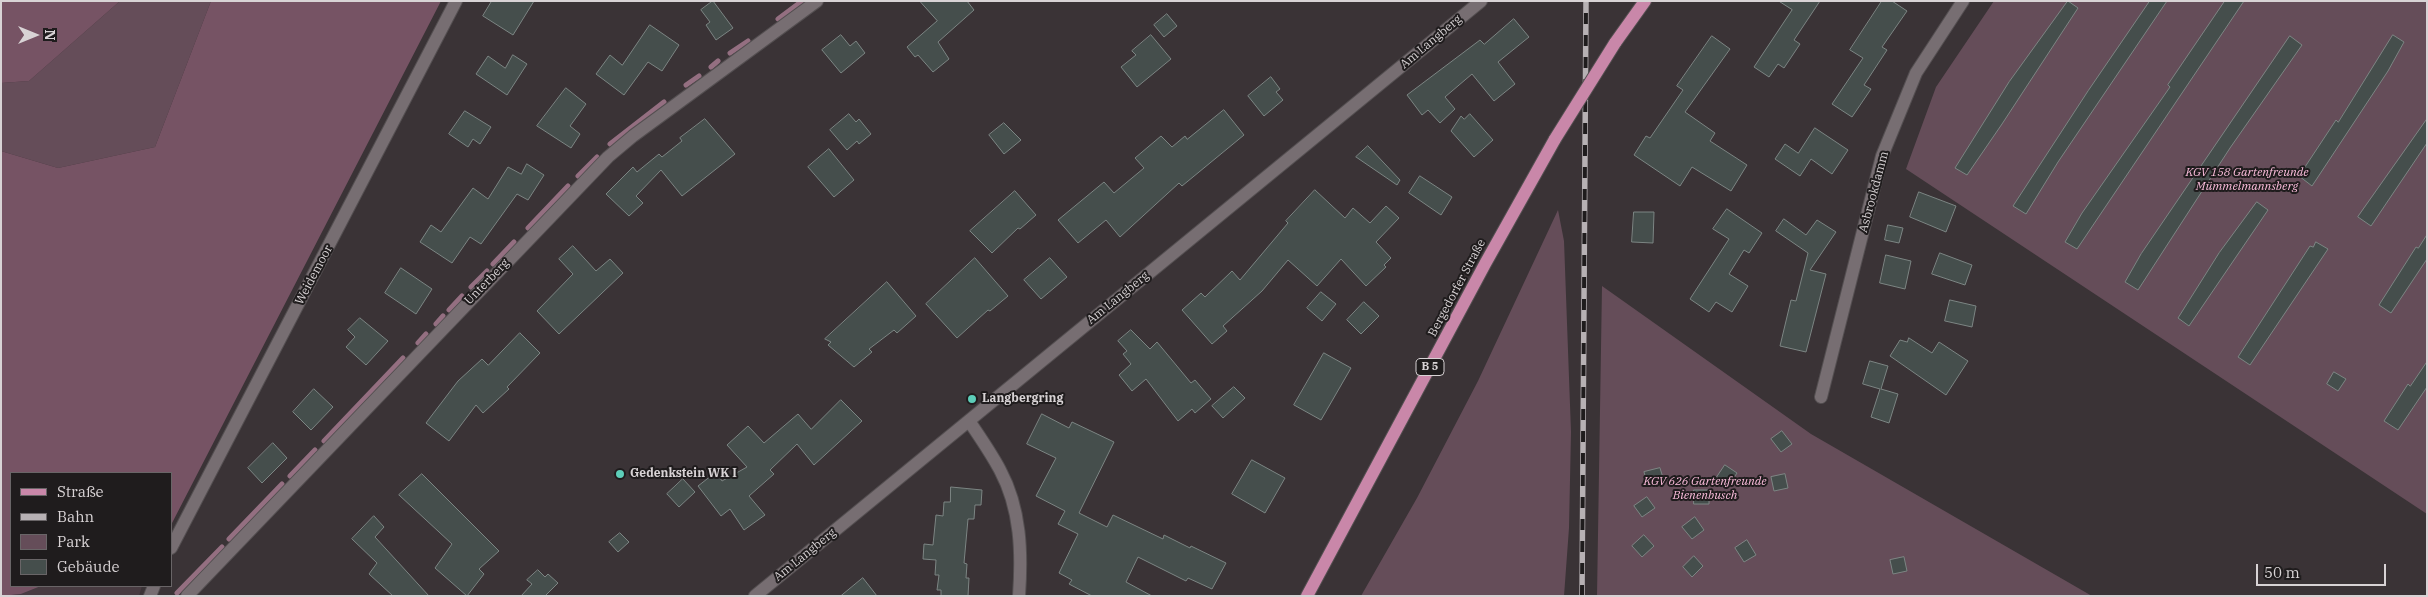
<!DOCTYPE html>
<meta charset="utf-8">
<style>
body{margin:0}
#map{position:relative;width:2428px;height:597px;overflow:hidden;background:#3a3336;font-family:"IBM Plex Serif",serif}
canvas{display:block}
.frame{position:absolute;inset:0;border:2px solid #d8d3d5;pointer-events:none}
.legend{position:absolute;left:10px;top:472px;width:162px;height:115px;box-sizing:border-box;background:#1f1c1d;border:1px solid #696567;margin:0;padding:6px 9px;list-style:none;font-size:15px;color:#d8d3d5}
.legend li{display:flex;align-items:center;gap:10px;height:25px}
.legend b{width:25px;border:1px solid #696567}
.north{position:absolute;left:10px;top:10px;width:50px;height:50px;-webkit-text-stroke:4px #1f1c1d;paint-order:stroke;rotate:90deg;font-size:14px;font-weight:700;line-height:20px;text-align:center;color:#d8d3d5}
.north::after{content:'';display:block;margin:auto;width:18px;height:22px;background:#d8d3d5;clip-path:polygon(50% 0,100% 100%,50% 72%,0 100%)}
.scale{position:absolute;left:2256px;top:564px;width:130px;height:22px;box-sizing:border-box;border:2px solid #d8d3d5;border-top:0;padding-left:6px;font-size:15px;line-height:18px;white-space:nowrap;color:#d8d3d5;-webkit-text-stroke:4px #1f1c1d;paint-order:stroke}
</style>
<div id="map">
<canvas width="2428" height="597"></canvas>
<div class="frame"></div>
<ul class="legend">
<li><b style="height:6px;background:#c987a9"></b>Straße</li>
<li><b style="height:6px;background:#b7b1b4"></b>Bahn</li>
<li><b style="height:14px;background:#654d59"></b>Park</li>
<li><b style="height:14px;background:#454e4c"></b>Gebäude</li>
</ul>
<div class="north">N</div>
<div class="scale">50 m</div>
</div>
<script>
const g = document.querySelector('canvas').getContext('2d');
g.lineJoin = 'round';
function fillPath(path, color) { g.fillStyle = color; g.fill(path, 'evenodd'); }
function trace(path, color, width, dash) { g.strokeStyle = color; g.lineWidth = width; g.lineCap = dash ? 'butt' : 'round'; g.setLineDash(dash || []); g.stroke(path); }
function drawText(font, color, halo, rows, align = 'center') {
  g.font = font + ' "IBM Plex Serif",serif'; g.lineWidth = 4; g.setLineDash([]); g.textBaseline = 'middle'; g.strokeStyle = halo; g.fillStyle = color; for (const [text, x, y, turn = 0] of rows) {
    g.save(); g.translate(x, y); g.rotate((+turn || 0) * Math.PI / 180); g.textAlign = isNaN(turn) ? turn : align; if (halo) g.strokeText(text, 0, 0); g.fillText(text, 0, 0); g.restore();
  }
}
const built = new Path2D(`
 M41 586H142L139 596H1L21 594Z`);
const green = new Path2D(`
 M120 1H211L155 147 58 168 1 151V83L29 81Z
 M1994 1H2427V514L1906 169 1936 87Z
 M1558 210 1564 241 1571 432 1569 528 1564 596H1361L1417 498 1478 381Z
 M1602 286 1811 434 2092 596H1597Z`);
const forest = new Path2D(`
 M1 1H120L29 81 1 83Z
 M211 1H441L171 525V473H11V586H41L21 594 1 596V151L58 168 155 147Z`);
const stream = new Path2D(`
 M778 19 802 1
 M730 53 748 41
 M711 67 718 61
 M686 85 699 76
 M610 144 664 102
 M578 176 597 157
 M528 228 568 186
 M493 264 514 242
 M471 287 487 271
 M449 310 462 296
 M436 324 443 316
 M418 343 426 334
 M324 441 403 358
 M290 476 315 450
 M229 539 282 484
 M177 593 222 547`);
const building = new Path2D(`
 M492 1H534L513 35 483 16Z
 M713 1 733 28 716 40 706 25 710 22 701 10Z
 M920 1H967L974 10 938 42 949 59 933 72 918 55 915 57 907 47 937 21Z
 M1779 1H1820L1794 40 1800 44 1784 68 1778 64 1769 77 1754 67 1792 10Z
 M1882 1H1892L1907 11 1882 47 1887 50 1864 85 1871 89 1852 117 1832 104 1863 58 1850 50Z
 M2068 1 2078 8 2002 124 1967 175 1955 168 2009 82Z
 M2150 1H2167L2058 162 2026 214 2013 206 2088 91Z
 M2225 1H2244L2077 249 2065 242 2082 213 2170 87 2168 85Z
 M1167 14 1177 26 1164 37 1154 25Z
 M1514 19 1529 37 1498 62 1515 84 1494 101 1472 74 1445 97 1455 109 1440 123 1428 110 1422 115 1407 95 1480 40 1484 44Z
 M650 25 679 45 662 71 648 62 624 95 596 74 610 55 622 65Z
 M841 35 850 46 856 41 865 53 841 73 822 50Z
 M1151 35 1171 59 1137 87 1121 67 1136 55 1132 51Z
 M2393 35 2404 42 2388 71 2312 186 2299 176 2336 120 2338 122Z
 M1712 36 1730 49 1685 112 1715 133 1710 141 1747 165 1731 191 1692 167 1680 186 1634 155 1646 136 1650 138 1683 90 1677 86Z
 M2290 36 2302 45 2230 148 2138 290 2125 282 2141 254Z
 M513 55 527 64 507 95 476 74 488 56 505 68Z
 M1271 77 1280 89 1276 92 1283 100 1264 116 1248 96Z
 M566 88 586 104 570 126 580 134 571 148 537 126Z
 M1224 110 1244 135 1182 186 1179 183 1120 237 1106 220 1078 243 1058 220 1104 182 1114 193 1144 168 1135 158 1161 136 1172 147 1185 136 1187 139Z
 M465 111 491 127 480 144 473 139 468 147 449 134Z
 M849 114 856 122 859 119 871 134 859 144 857 141 847 150 830 130Z
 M1470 114 1493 140 1474 157 1451 131 1461 116 1464 119Z
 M705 119 735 154 682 196 661 170 636 196 643 203 629 216 606 194 633 167 637 172 659 154 662 157 682 141 680 138Z
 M2427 119V143L2371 226 2358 217Z
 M1004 123 1021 140 1004 154 989 135Z
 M1815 128 1848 150 1832 174 1811 159 1800 176 1775 159 1785 144 1798 153Z
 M1368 146 1400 180 1397 185 1356 157Z
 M829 149 854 180 834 197 808 167Z
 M527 164 544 175 528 200 517 194 481 244 470 237 452 263 420 242 431 225 441 232 473 188 488 199 508 167 521 174Z
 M1420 176 1452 197 1441 215 1409 193Z
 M1315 190 1345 218 1353 208 1370 223 1386 206 1399 218 1376 242 1391 258 1384 265 1386 267 1366 286 1341 259 1317 286 1288 260 1262 291 1223 326 1227 331 1212 344 1182 310 1201 293 1205 297 1232 271 1240 280 1288 223 1286 221Z
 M1015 191 1036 215 1020 229 1018 228 992 253 970 231Z
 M1919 192 1956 206 1946 232 1910 217Z
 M2257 202 2268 210 2189 326 2178 318 2219 253Z
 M1727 209 1762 233 1749 253 1744 250 1729 274 1748 286 1732 312 1716 302 1709 312 1690 299 1729 239 1713 229Z
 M1634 212H1654L1653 243 1632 242Z
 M1784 219 1806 235 1817 220 1836 232 1810 270 1826 274 1806 352 1780 346 1791 300 1796 301 1808 253 1776 231Z
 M1888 225 1903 228 1899 243 1885 240Z
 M2427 235V259L2391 313 2379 305 2416 247 2418 248Z
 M2316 242 2328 249 2250 365 2238 357 2310 246 2313 247Z
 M573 246 596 271 610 259 623 273 559 334 537 311 573 274 559 259Z
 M1940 253 1972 265 1965 285 1932 274Z
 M1886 255 1911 261 1905 289 1880 283Z
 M975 258 1008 296 990 311 988 310 957 338 926 304Z
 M1050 258 1067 277 1041 299 1024 280Z
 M401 268 432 289 416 314 385 293Z
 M887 282 916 316 897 333 894 330 869 349 872 352 854 367 828 345 831 342 825 339Z
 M1321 292 1336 304 1322 321 1307 308Z
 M1950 300 1976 306 1972 327 1945 321Z
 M1364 302 1379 316 1361 334 1347 320Z
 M360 318 388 341 366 365 346 347 355 337 348 330Z
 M1131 330 1150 349 1157 342 1191 383 1195 380 1211 399 1195 413 1192 409 1178 421 1146 379 1132 391 1119 375 1131 364 1123 354 1127 351 1118 341Z
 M520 333 540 353 507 387 509 389 483 413 476 405 449 441 426 423 458 381 482 359 488 365Z
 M1909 338 1932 353 1939 342 1968 361 1946 395 1890 356 1900 340 1907 342Z
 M1324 353 1351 368 1321 420 1294 405Z
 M1870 361 1888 366 1881 389 1898 394 1889 423 1871 417 1880 389 1863 384Z
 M2427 362V387L2398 430 2384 421 2408 384 2410 386Z
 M2334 372 2346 379 2338 391 2327 384Z
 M1234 387 1245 398 1223 418 1212 406Z
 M314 389 333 407 311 430 293 412Z
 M841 400 862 421 814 465 797 444 770 470 774 474 749 496 765 515 744 530 730 509 721 516 698 486 716 472 722 481 747 467 727 445 748 426 764 443 798 414 811 429Z
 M1042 414 1069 428 1072 422 1114 442 1079 513 1107 527 1113 515 1163 539 1164 535 1190 548 1191 546 1226 563 1212 589 1188 578 1186 581 1138 557 1126 582 1152 596H1092L1069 584 1072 580 1059 573 1078 534 1058 524 1065 511 1036 496 1056 458 1027 444Z
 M1782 431 1792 444 1781 452 1771 439Z
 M273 443 287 458 262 483 248 468Z
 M1252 460 1285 478 1265 513 1232 494Z
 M1725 465 1737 473 1729 485 1717 477Z
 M1660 468 1664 481 1648 486 1644 472Z
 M422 474 499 551 479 569 484 574 467 596 435 568 452 544 399 495Z
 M1785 474 1788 488 1774 491 1771 477Z
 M683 479 695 492 679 507 667 494Z
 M951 487 982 490 981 505H975L974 519H968L964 563 967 564 966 578H969L968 596H941V590H937L939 575H935L936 560 923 559 924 544 933 545 936 515 943 516 944 502H950Z
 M1694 490H1709V504H1694Z
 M1647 497 1655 508 1642 517 1634 506Z
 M374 516 384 527 375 537 429 596H393L369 574 377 563 352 539Z
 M1695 517 1704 530 1692 539 1682 527Z
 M620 533 629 542 618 552 609 542Z
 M1644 535 1654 546 1642 557 1632 546Z
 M1747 540 1756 555 1744 562 1735 548Z
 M1694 556 1703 566 1692 577 1683 567Z
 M1904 557 1907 571 1893 574 1890 560Z
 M538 570 545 577 548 574 558 583 545 596H521L532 584 527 580Z
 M863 578 877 596H841Z`);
const minor = new Path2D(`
 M1821 397 1882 156 1916 73 1963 1
 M969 421C980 437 991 453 1000 470 1021 509 1022 553 1019 596
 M171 548 456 1
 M150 596 154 586
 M187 596 608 157 633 136 817 1
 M755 596 1481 1`);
const major = new Path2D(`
 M1615 43 1645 1
 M1307 596 1485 264 1555 139`);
const rail = new Path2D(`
 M1582 596 1586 1`);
const majorBridge = new Path2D(`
 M1555 139 1615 43`);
const markers = [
 [972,399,5,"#5dceb9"],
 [620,474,5,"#5dceb9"]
];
const shields = [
 [1430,367,28]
];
const shieldNames = [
 ["B 5",1430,367]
];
const streetNames = [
 ["Am Langberg",1431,42,-40],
 ["Asbrookdamm",1874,192,-75],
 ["Weidemoor",314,275,-62],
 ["Unterberg",487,282,-46],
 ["Bergedorfer Straße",1457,288,-62],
 ["Am Langberg",1118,298,-39],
 ["Am Langberg",805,555,-39]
];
const parkNames = [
 ["KGV 158 Gartenfreunde",2247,173],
 ["Mümmelmannsberg",2247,187],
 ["KGV 626 Gartenfreunde",1705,482],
 ["Bienenbusch",1705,496]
];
const poiNames = [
 ["Langbergring",982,399],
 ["Gedenkstein WK I",630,474]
];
fillPath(built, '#483b41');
fillPath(green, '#654d59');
fillPath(forest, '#765364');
trace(stream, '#946f81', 5);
fillPath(building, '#454e4c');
trace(building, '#7c8583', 1);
trace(minor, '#544f51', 14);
trace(major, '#544f51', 14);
trace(minor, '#776e72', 12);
trace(major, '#c987a9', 12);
trace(rail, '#b7b1b4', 5.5);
trace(rail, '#1f1c1d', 4, [11]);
trace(majorBridge, '#544f51', 14, []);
trace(majorBridge, '#c987a9', 12);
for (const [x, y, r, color] of markers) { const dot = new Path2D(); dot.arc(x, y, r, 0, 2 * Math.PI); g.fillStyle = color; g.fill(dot); trace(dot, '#1f1c1d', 2); }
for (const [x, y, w] of shields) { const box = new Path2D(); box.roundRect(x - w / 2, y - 8.5, w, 17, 4); g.fillStyle = '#1f1c1d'; g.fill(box); trace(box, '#d8d3d5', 1); }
drawText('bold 11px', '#d8d3d5', null, shieldNames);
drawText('12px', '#d8d3d5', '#1f1c1d', streetNames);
drawText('italic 12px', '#fcbddc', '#1f1c1d', parkNames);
drawText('bold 12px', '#d8d3d5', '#1f1c1d', poiNames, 'left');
</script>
